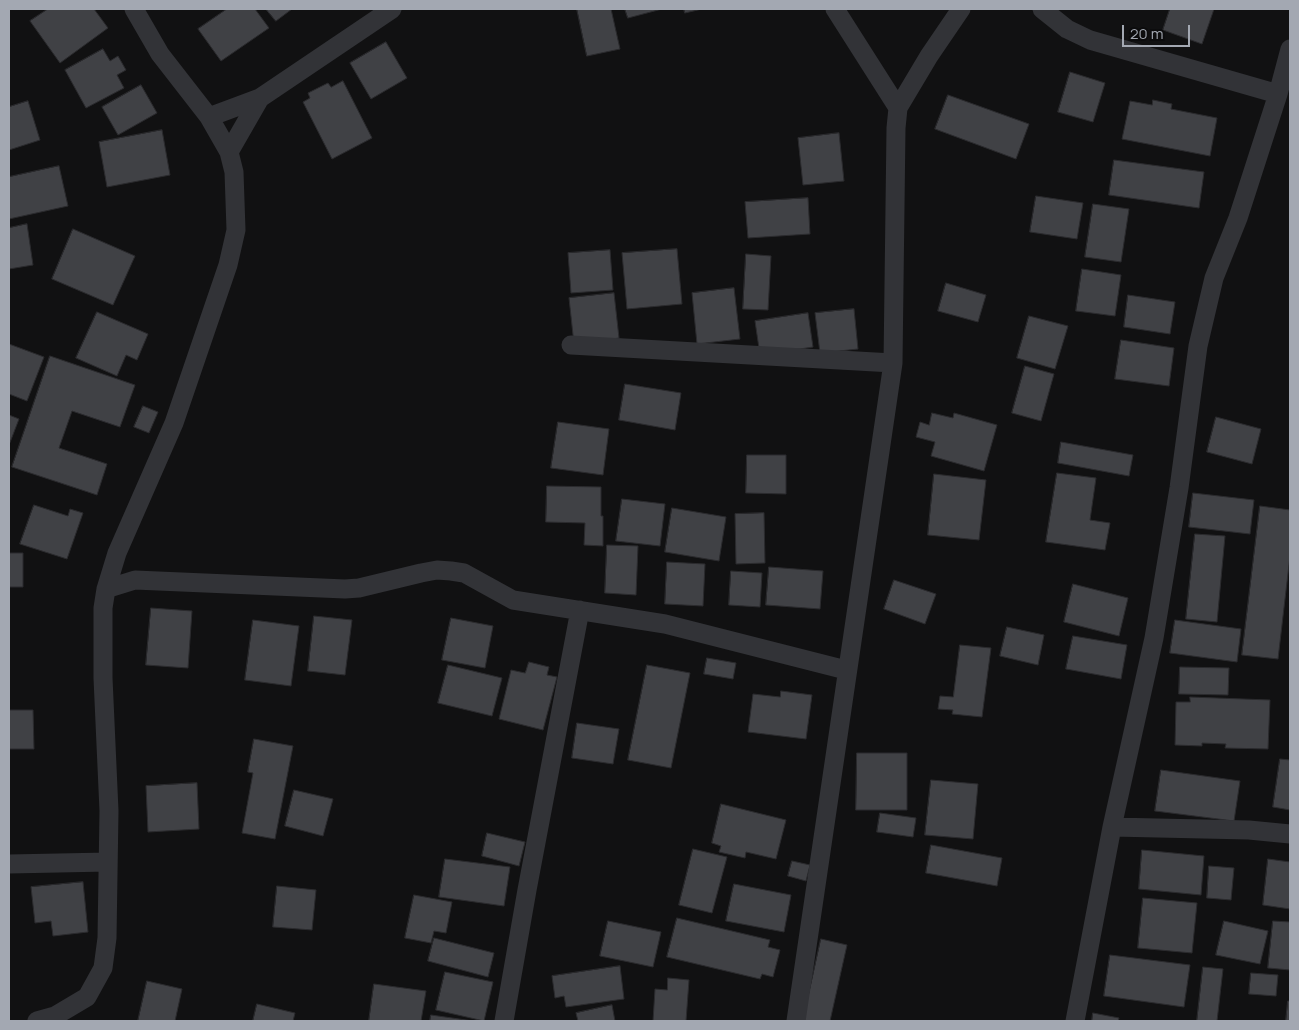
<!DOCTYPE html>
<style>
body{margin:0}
#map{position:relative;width:1299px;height:1030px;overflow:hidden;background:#111112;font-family:Manrope,sans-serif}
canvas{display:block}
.frame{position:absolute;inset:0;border:10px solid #a3a8b2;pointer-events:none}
.scale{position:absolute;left:1122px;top:25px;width:68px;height:22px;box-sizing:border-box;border:2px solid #a3a8b2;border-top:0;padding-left:6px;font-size:15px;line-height:18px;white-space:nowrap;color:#a3a8b2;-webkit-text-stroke:4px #0c0c0d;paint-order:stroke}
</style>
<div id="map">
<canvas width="1299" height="1030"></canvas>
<div class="frame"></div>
<div class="scale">20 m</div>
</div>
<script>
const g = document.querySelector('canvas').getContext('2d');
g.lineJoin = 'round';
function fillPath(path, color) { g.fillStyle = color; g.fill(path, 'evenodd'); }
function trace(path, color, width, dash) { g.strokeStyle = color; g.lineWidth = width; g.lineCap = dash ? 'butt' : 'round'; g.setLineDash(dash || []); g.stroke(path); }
const building = new Path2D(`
 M48 9H94L108 28 60 63 30 21Z
 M227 9H255L269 28 221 61 198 29Z
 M266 9H292L276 21Z
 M577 9H611L620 49 587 56Z
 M625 9H662L628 18Z
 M684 9H702L685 13Z
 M1170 9H1214L1202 44 1163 30Z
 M386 42 407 78 371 99 350 63Z
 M103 49 110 61 118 56 126 70 117 75 124 88 86 108 65 70Z
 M1070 72 1105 83 1093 122 1058 112Z
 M343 81 372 138 332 159 303 102 310 98 308 93 328 83 331 87Z
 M141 85 157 113 118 135 102 107Z
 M948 95 1029 124 1016 159 935 129Z
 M1153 100 1172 104 1171 109 1217 118 1210 156 1122 139 1130 101 1152 105Z
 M28 101 40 140 9 150V107Z
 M162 130 170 175 107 187 99 142Z
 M839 133 844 181 803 185 798 138Z
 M1114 160 1204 172 1199 208 1109 195Z
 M59 166 68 206 9 219V177Z
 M1036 196 1083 203 1077 239 1030 232Z
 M808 198 810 234 748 238 745 202Z
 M1093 204 1129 209 1121 262 1085 257Z
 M27 224 33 265 9 269V228Z
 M73 229 135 256 113 305 52 279Z
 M677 249 682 304 627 309 622 253Z
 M610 250 613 290 571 293 568 253Z
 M746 254 771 256 768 310 743 309Z
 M1082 269 1121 275 1115 316 1076 311Z
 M946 283 986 295 978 322 938 311Z
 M734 288 740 339 697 344 692 293Z
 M614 293 619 338 574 344 569 298Z
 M1128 295 1175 302 1170 334 1124 327Z
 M854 309 858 349 820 353 815 313Z
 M97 312 148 334 137 360 126 355 117 376 76 358Z
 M808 313 813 347 760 355 755 321Z
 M1029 316 1068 326 1055 369 1017 358Z
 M1121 340 1174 348 1169 386 1115 379Z
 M9 344 44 357 27 401 9 394Z
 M50 356 135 385 120 427 72 411 59 448 107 464 97 495 12 467Z
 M1025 366 1054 374 1041 421 1012 413Z
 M625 384 681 393 675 430 619 420Z
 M143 406 158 412 149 433 134 427Z
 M932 413 953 418 954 413 997 425 984 471 931 456 935 442 916 437 920 422 929 425Z
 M9 415 19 419 9 445Z
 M1216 417 1261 429 1252 464 1207 452Z
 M558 422 609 429 603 475 551 468Z
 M1061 442 1133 455 1129 476 1058 463Z
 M747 455H786V494L746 493Z
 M1057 473 1096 478 1090 520 1110 523 1105 550 1046 542Z
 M934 474 986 480 979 540 928 535Z
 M547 486 601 487V516H603V546L584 545 585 523 546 522Z
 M1193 493 1254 500 1250 534 1189 527Z
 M622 499 665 504 660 546 616 541Z
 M34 505 68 516 70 509 83 513 67 559 20 544Z
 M1260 506 1290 510V556L1278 659 1242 655Z
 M672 508 726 517 719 561 665 552Z
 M764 513 765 563 736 564 735 514Z
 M1195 534 1225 536 1217 622 1186 619Z
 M607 545 638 546 636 595 605 593Z
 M9 553H23V587H9Z
 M667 562 705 564 703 606 665 604Z
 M769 567 823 571 820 609 766 605Z
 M731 571 762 573 760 607 729 605Z
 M894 580 936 594 925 624 884 609Z
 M1073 584 1128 598 1119 636 1064 622Z
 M151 608 192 611 188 668 146 665Z
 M314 616 352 620 345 675 308 671Z
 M451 618 493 626 485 668 442 660Z
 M253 620 299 626 291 686 245 680Z
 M1175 620 1241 629 1237 662 1170 653Z
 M1007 627 1044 635 1038 665 1000 656Z
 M1073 636 1127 645 1121 679 1066 669Z
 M960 645 991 648 982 717 952 714 953 710 938 709 940 696 953 697Z
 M707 658 736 663 733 679 704 674Z
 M529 662 549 667 547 675 557 677 543 730 499 719 511 670 525 673Z
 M448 665 502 678 492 716 438 703Z
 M647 665 690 673 671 768 628 760Z
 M1180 667 1229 668 1228 695 1179 694Z
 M781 691 812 695 806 739 748 732 753 694 780 697Z
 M1190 697 1270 700 1268 749 1225 748 1226 744 1202 743V746L1175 745 1176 702H1190Z
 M9 710H33L34 749H9Z
 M577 723 619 729 613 764 572 758Z
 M254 739 293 746 275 839 242 833 253 773 248 772Z
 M857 753H907V810H856Z
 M1280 759 1290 760V810L1273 807Z
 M1161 770 1240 781 1234 821 1155 811Z
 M931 780 978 784 973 839 925 835Z
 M197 783 199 829 148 832 146 786Z
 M294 790 333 799 323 836 285 826Z
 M721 804 786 820 776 859 746 852 745 858 719 852 721 846 712 843Z
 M880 813 916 818 913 837 877 832Z
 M487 833 525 842 519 866 482 856Z
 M931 845 1002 858 997 886 926 873Z
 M693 849 727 857 712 913 679 905Z
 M1142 850 1204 856 1201 895 1139 889Z
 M445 859 510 867 504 906 439 897Z
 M1268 859 1290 862V909L1263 905Z
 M792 861 810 865 806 881 788 876Z
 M1209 866 1234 868 1231 900 1207 898Z
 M83 882 88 932 53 936 51 921 35 923 31 887Z
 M734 884 791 895 784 932 726 921Z
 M277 886 316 890 312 930 273 927Z
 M414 895 452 902 446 933 434 931 431 943 405 938Z
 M1143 898 1197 903 1192 953 1138 948Z
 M677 918 770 940 768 947 780 950 773 977 762 974 760 979 667 957Z
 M608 921 661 932 653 967 600 956Z
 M1224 921 1268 931 1260 964 1216 955Z
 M1273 921 1290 922V970L1268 968Z
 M434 938 494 953 488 977 428 961Z
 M821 939 847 945 830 1021H803Z
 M1110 955 1190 965 1184 1007 1104 996Z
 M620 966 624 999 566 1007 564 996 555 998 552 976Z
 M1203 967 1223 969 1217 1021H1197Z
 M445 972 493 982 484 1021 436 1010Z
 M1251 973 1278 975 1276 996 1249 994Z
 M668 978 689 980 686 1021H653L655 989 667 990Z
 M147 981 182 989 175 1021H138Z
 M374 984 426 991 421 1021H369Z
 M1288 1001H1290V1021H1286Z
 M257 1004 295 1013 293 1021H253Z
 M612 1005 615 1021H578L576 1013Z
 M1093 1013 1119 1018 1118 1021H1092Z
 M431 1015 473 1021H430Z`);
const street = new Path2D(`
 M835 9 898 108
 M1042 9 1067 29 1090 40 1278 94
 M209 117 260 98 392 9
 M229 152 260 98
 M571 345 893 363
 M106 589 135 580 345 589 359 588 421 573 437 570 451 571 464 573 513 600 665 624 846 670
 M1112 827 1249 830 1290 834
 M9 864 108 862
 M37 1021 55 1016 87 997 103 968 107 938 109 811 103 678V608L106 589 117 553 174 423 228 265 236 230 234 172 229 152 209 117 160 54 134 9
 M504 1021 527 890 580 610
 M796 1021 893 363 896 128 898 108 929 56 961 9
 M1075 1021 1112 827 1154 638 1179 488 1198 346 1214 278 1238 218 1278 94 1290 49`);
fillPath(building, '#404145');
trace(building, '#2b2b2e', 1);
trace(street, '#323337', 19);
</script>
